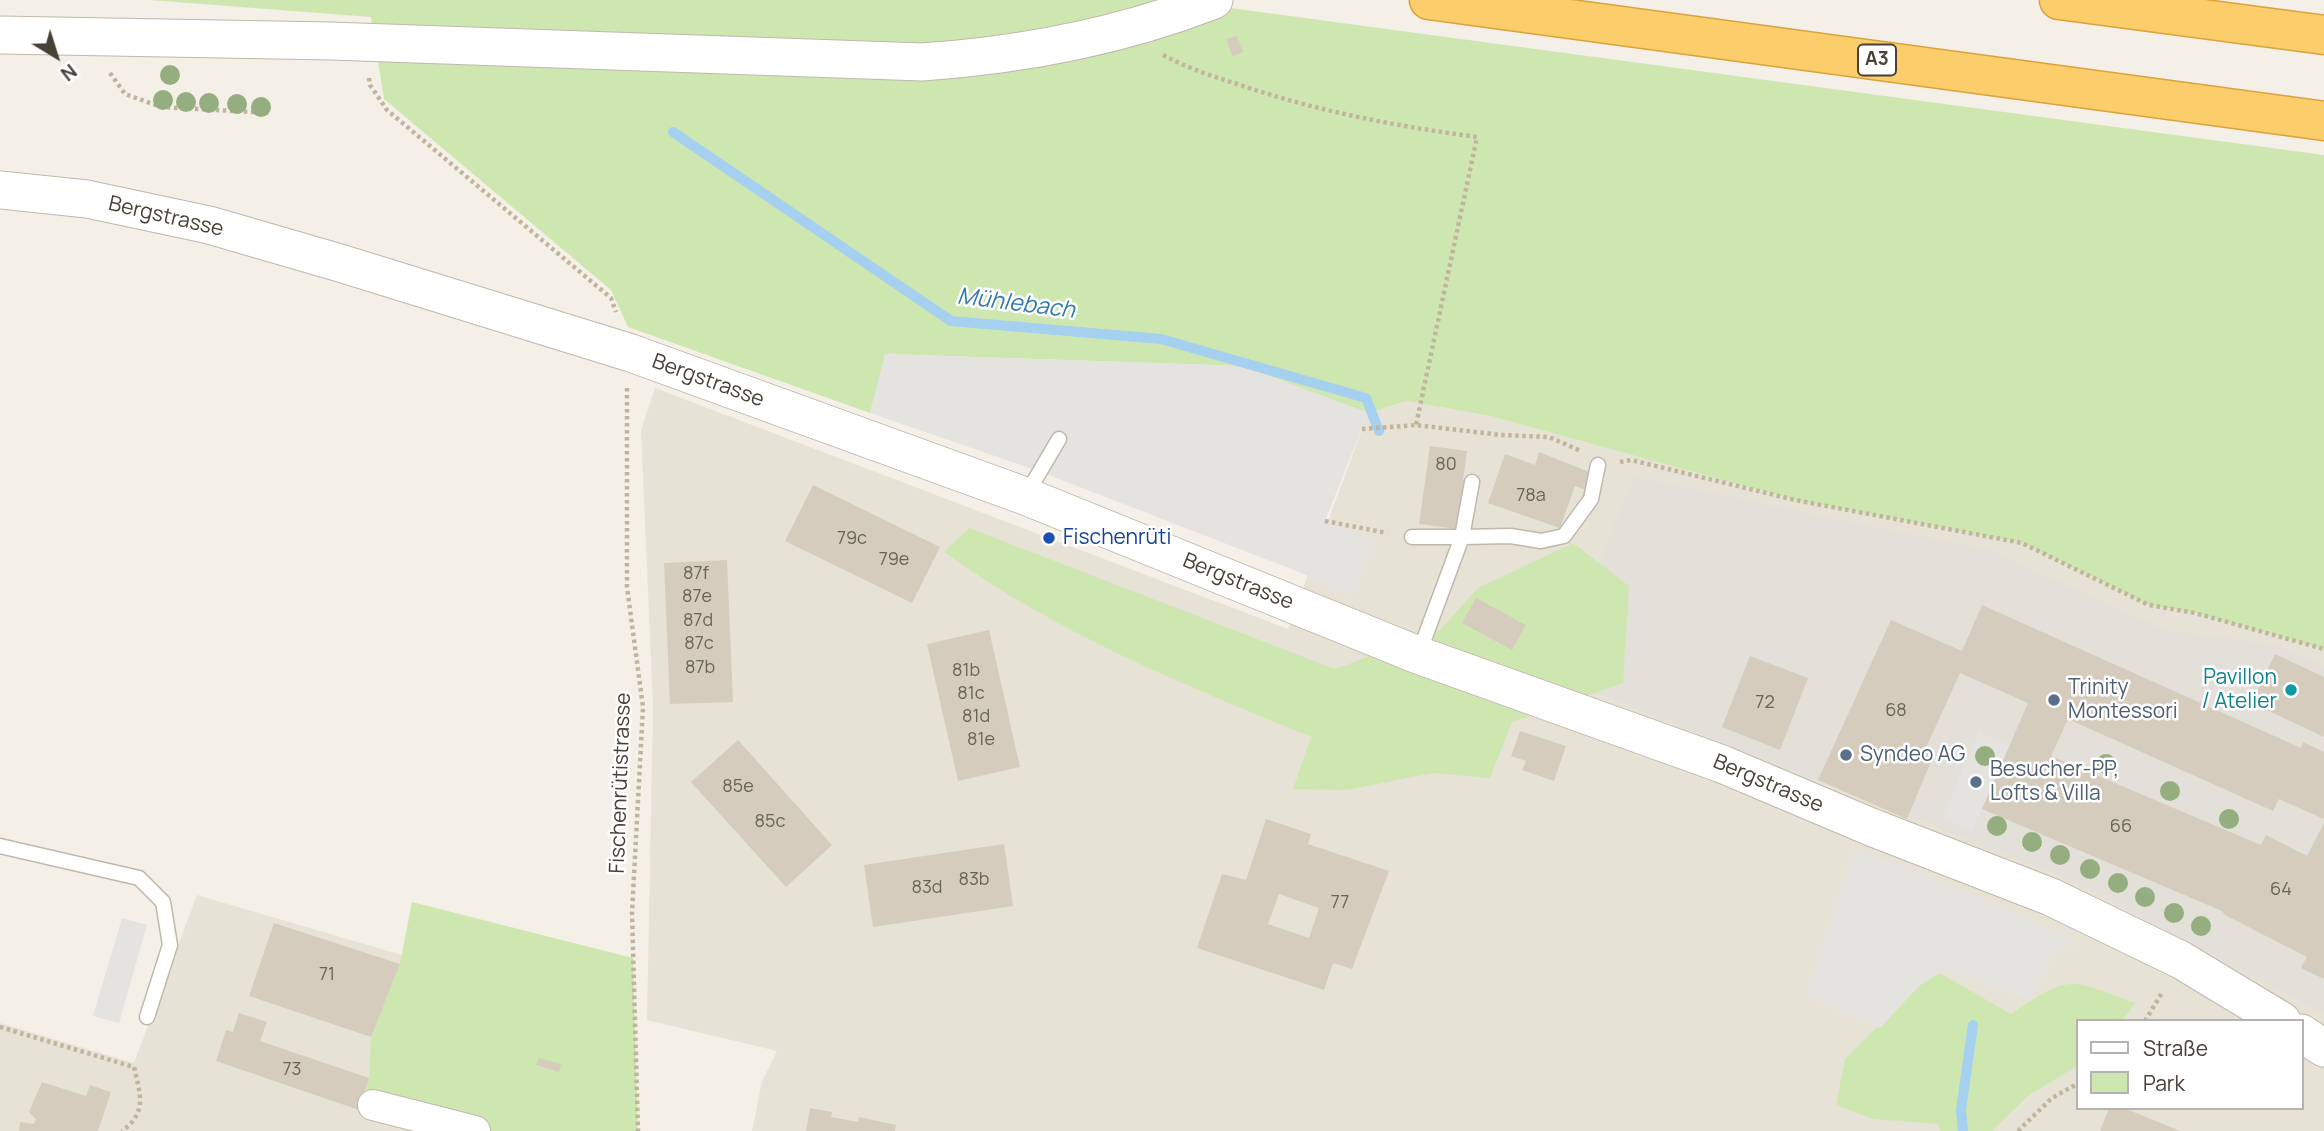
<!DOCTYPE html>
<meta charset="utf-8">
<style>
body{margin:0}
#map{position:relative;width:2324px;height:1131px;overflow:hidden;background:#f4f0e8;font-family:Manrope,sans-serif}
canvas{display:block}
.legend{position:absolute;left:2076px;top:1019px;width:228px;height:91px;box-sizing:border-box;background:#fff;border:2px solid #b5b3af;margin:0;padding:9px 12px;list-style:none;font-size:21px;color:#474137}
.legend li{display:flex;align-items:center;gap:14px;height:35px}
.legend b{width:35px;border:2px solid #b5b3af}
.north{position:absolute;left:21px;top:21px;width:70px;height:70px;-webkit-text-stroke:5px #fff;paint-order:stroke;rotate:142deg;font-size:19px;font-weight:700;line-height:28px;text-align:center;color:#474137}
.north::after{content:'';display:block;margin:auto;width:24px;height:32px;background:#474137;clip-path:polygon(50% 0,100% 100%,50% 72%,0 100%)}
</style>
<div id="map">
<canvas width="2324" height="1131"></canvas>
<ul class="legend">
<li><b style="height:9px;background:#fff"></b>Straße</li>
<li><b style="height:19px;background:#cee7b1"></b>Park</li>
</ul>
<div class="north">N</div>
</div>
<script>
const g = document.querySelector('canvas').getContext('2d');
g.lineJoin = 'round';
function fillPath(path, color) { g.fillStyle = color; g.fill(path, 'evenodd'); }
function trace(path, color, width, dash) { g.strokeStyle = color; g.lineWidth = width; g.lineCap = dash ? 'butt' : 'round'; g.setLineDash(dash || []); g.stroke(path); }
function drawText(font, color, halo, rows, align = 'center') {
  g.font = font + ' Manrope,sans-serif'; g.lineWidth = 5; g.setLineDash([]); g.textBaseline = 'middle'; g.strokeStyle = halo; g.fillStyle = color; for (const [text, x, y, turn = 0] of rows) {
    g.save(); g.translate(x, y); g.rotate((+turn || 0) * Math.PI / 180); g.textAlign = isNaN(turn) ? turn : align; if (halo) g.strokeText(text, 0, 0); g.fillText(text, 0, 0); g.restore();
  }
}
const residential = new Path2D(`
 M655 388 1288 629 1368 413 1407 401 1490 416 1795 500 2022 543 2149 605 2195 613 2318 646 2324 649V1131H752L762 1081 777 1051 647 1020 653 707 641 430ZM2077 1021H2301V1108H2077Z
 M197 895 446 968 522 1131H0V1023L134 1063Z`);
const industrial = new Path2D(`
 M1634 477 1991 551 2164 630 2280 646 2324 666V1014L2071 880 1553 676Z`);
const green = new Path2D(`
 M149 0H1171L2324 155V649L2195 613 2149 605 2022 543 1795 500 1490 416 1407 401 1368 413 1240 366 886 354 870 413 628 327 611 290 384 99 371 17Z
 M969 528 1335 669 1440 630 1478 588 1573 543 1629 586 1623 683 1512 722 1490 778 1432 773 1347 790 1293 789 1311 737C1184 685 1056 633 944 552Z
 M412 902 633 958 638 1131H475L362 1102 369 1078 371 1037 400 964Z
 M1938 972 2011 1014C2071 973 2069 979 2135 1003L2122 1021H2077V1066L2028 1096 1992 1131H1940L1938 1124 1873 1119 1836 1105 1845 1059 1919 986Z`);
const parking = new Path2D(`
 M885 354 1244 366 1368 413 1325 521 1374 542 1351 596 1304 574 1041 472 870 413Z
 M1979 732 2010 745 1972 831 1942 818Z
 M1854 851 1894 863 2007 910 2079 944 2062 946 2051 957 2031 1000 1946 969 1919 986 1880 1028 1807 994Z
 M122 918 147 925 119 1023 93 1016Z`);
const stream = new Path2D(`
 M673 132 951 321 1161 339 1366 398 1379 431
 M1963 1131 1961 1110 1973 1025`);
const building = new Path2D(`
 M1237 36 1243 52 1232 56 1226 39Z
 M1430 446 1467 451 1463 480 1470 481 1467 508H1460L1457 529 1419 524Z
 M1539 452 1592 473 1586 490 1575 486 1560 528 1488 503 1505 454 1535 465Z
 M813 485 940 547 912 603 785 541Z
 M727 560 733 702 670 704 664 563Z
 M1476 598 1526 625 1512 650 1462 623Z
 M1982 605 2301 748 2303 742 2324 752V819L2279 799 2273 811 2068 719 2051 756 2261 845 2266 835 2307 856 2324 823V979L2301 968 2307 957 2225 915 2222 911 1982 809 2028 703 1960 673 1925 750 1934 754 1907 819 1818 780 1891 620 1962 651Z
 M989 630 1020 767 958 781 927 644Z
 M2275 654 2324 677V737L2252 703Z
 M1750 656 1808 678 1780 750 1722 727Z
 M1520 731 1566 746 1554 781 1522 770 1526 761 1511 756Z
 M738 740 832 845 786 887 691 782Z
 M1266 819 1311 834 1308 844 1389 871 1352 969 1333 963 1324 990 1197 948 1222 874 1246 880ZM1279 894 1319 908 1309 938 1268 924Z
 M1004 844 1013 906 873 927 864 865Z
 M274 923 400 964 371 1037 249 996Z
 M239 1013 267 1022 260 1041 369 1078 359 1110 216 1061 226 1030 233 1032Z
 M539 1058 561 1064 559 1072 536 1065Z
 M42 1082 86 1096 90 1085 111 1092 98 1131H19L20 1122 34 1124 36 1119 29 1112Z
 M810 1108 832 1112 831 1117 858 1122 859 1117 896 1125 895 1131H806Z
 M2109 1108H2124L2180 1131H2100Z`);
const path = new Path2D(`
 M1163 55C1187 68 1212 76 1237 84 1316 111 1395 126 1477 137L1416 425
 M110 73 125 94 161 107 271 113
 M369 78 370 85 387 110 611 298 616 312
 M627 388V587L643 707 632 913 638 1131
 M1362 429 1416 425 1501 435 1549 437 1581 451
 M1620 462 1631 460 1795 500 2022 543 2149 605 2195 613 2324 649
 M1325 521 1387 533
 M2145 1021 2163 991
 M0 1027 134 1067C140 1094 148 1112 122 1131
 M2018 1131 2052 1098 2077 1084`);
const service = new Path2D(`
 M1026 495 1059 439
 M1412 537H1462L1472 482
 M1419 653 1462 537 1511 536 1541 541 1564 536 1591 499 1598 465
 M0 846 139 878 163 902 170 945 147 1017`);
const minor = new Path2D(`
 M373 1105 475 1131`);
const tertiary = new Path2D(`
 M0 35 331 41 922 62C1024 55 1119 37 1214 0
 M0 190 87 199 209 225 340 263 631 353 1025 496 1418 655 1722 764 1871 827 2051 897 2181 960 2282 1021
 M2301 1033 2324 1048`);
const motorway = new Path2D(`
 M1429 0 2324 121
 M2059 0 2324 35`);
const trees = [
 [170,75],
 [163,100],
 [186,102],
 [209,103],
 [237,104],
 [261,107],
 [1985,756],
 [2106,764],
 [2170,791],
 [2229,819],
 [1997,826],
 [2032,842],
 [2060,855],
 [2090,869],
 [2118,883],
 [2145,897],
 [2174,913],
 [2201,926]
];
const markers = [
 [1049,538,7,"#1a4fb4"],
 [2291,690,7,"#0f9aa8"],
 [2054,700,7,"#5c6f8a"],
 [1846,755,7,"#5c6f8a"],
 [1976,782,7,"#5c6f8a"]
];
const numberNames = [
 ["80",1446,465],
 ["78a",1531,496],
 ["79c",852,539],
 ["79e",894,560],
 ["87f",696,574],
 ["87e",697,597],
 ["87d",698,621],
 ["87c",699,644],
 ["87b",700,668],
 ["81b",966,671],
 ["81c",971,694],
 ["72",1765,703],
 ["68",1896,711],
 ["81d",976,717],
 ["81e",981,740],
 ["85e",738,787],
 ["85c",770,822],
 ["66",2121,827],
 ["83b",974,880],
 ["83d",927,888],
 ["64",2281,890],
 ["77",1340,903],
 ["71",327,975],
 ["73",292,1070]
];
const shields = [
 [1877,60,38]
];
const shieldNames = [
 ["A3",1877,60]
];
const streetNames = [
 ["Bergstrasse",166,217,13],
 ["Bergstrasse",708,381,20],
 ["Bergstrasse",1238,582,22],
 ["Fischenrütistrasse",621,783,-88],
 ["Bergstrasse",1768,784,23]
];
const transitNames = [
 ["Fischenrüti",1063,538]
];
const cultureNames = [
 ["Pavillon",2277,678],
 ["/ Atelier",2277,702]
];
const serviceNames = [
 ["Trinity",2068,688],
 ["Montessori",2068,712],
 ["Syndeo AG",1860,755],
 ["Besucher-PP,",1990,770],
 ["Lofts & Villa",1990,794]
];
const waterNames = [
 ["Mühlebach",1016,304,7]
];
fillPath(residential, '#e7e2d6');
fillPath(industrial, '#e3dfd9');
fillPath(green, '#cee7b1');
fillPath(parking, '#e5e3e0');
trace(stream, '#a5d0ef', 10);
fillPath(building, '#d5ccbd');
trace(service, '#bfb8ab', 17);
trace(minor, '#bfb8ab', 32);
trace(tertiary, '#bfb8ab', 39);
trace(motorway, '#dba23b', 41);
trace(path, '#c1b49c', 4.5, [3.5, 3.5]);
trace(service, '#fff', 14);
trace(minor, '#fff', 30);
trace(tertiary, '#fff', 37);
trace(motorway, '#fbcd6b', 38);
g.fillStyle = '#95ae80';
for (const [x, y] of trees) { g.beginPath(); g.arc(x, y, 10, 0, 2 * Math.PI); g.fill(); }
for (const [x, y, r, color] of markers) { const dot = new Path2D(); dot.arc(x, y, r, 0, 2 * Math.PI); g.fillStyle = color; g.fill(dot); trace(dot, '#fff', 2.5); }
drawText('18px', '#6a6458', null, numberNames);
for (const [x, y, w] of shields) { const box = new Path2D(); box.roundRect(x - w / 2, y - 15.5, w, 31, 5); g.fillStyle = '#fff'; g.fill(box); trace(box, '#474137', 2); }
drawText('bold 19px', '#474137', null, shieldNames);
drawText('21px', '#474137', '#fff', streetNames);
drawText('21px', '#164399', '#fff', transitNames, 'left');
drawText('21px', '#0d838f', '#fff', cultureNames, 'right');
drawText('21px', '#4e5e75', '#fff', serviceNames, 'left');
drawText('italic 23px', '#3179b1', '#fff', waterNames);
</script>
